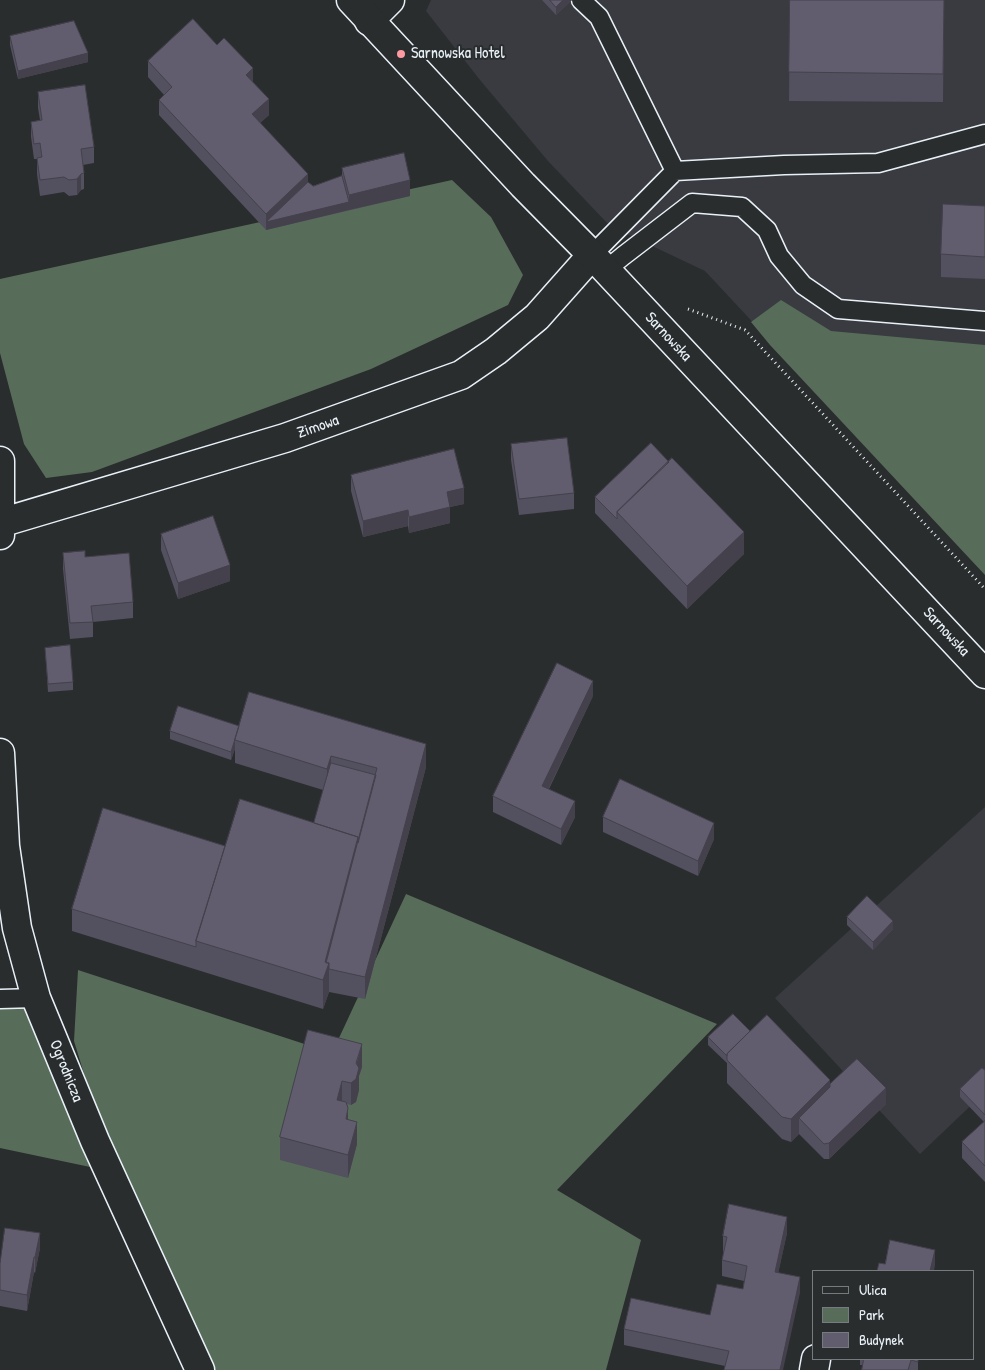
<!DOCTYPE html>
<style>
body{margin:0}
#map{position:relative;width:985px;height:1370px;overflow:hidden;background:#2a2d2e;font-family:"Patrick Hand",sans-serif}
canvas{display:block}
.legend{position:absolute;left:812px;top:1270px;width:162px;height:90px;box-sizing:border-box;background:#2a2d2e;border:1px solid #767b7f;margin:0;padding:6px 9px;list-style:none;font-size:15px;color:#e8f1f8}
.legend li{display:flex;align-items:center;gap:10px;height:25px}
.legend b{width:25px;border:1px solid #767b7f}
</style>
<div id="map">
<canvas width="985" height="1370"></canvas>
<ul class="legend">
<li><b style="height:6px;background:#2a2d2e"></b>Ulica</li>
<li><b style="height:14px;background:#576d5a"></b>Park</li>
<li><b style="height:14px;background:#615d6e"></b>Budynek</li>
</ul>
</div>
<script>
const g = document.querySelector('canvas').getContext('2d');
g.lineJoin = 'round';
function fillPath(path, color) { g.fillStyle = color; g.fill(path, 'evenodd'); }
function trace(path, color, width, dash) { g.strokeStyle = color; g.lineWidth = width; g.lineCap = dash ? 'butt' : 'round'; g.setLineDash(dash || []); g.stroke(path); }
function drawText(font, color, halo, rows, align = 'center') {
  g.font = font + ' "Patrick Hand",sans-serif'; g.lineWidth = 4; g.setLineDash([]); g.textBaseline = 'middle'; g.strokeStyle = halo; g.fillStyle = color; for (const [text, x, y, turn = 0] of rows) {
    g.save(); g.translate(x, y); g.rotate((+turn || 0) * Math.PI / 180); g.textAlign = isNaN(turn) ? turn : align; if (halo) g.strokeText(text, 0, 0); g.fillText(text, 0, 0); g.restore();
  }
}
const built = new Path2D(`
 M431 0H985V571L705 271 610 226 548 161 480 80 426 11Z
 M985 807V1092L920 1154 775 998Z`);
const green = new Path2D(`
 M452 180 491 217 523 275 508 305 371 369 92 472 46 478 24 444 0 353V279Z
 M781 300 831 331 985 345V575L770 345 751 322Z
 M406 894 717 1024 557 1190 641 1240 606 1370H209L107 1149 74 1041 78 970 332 1053Z
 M36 998 109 1171 0 1148V999Z`);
const path = new Path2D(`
 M688 309 745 330 985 589`);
const service = new Path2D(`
 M581 0 599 17 675 171
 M592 255 675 171 784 165 878 163 985 134
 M606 270 623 256 692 203 742 207 767 230 779 256 803 285 838 309 985 321
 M0 999 36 998`);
const minor = new Path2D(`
 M369 21 390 0
 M0 461V535
 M0 523 285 438 461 375 496 351 537 317 592 255
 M0 753 5 846 17 928 36 998 95 1141 200 1370
 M814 1370 816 1359`);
const tertiary = new Path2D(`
 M351 0 523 185 592 255 985 674`);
const wall = new Path2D(`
 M542 0H572L556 15Z
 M790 0H944L943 102 789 101Z
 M10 36 88 62 18 79 10 45Z
 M148 61 253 83 269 115 260 123 308 182 313 186 342 176V168L410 196 266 230 159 115V100L164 95 148 77Z
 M38 92 94 147V163L83 165 84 173V189L81 190 77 195 69 196 64 192 40 196 37 174V159H34L31 137V122L40 120 38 108Z
 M985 206V279L941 277V254Z
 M511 444 574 493V509L519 515 511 460Z
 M669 462 744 554 687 609 595 513V497Z
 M351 475 464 504 450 507V523L409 533 408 526 363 537 351 491Z
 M161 534 230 581 178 599 161 550Z
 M63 553 85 557 133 602V618L93 622V637L70 639 63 569Z
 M45 648 73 682V690L48 692Z
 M593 696 549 789 575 817 561 845 493 812V796Z
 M239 726 426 767 365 999 329 992 323 1009 72 931V909L225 846 314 823 323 790 235 763V749L231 760 170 739V731Z
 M603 817 714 839 698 876 603 832Z
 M847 917 893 929 873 950 847 925Z
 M308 1030 362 1067 359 1076V1090L356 1102 351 1105 347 1104 348 1120 357 1144 348 1178 280 1160V1137Z
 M750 1031 830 1084 886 1104 829 1159H824L799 1134 791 1142 782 1139 727 1083V1063L708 1045V1037Z
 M985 1070V1182L962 1158V1142L984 1122 960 1097V1089Z
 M787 1233 778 1273 800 1293 725 1366 624 1345V1329L710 1315 743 1289 744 1281 722 1276V1260L724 1252H723V1236Z
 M40 1248 35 1273 34 1272 27 1311 0 1306V1264Z
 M860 1359H918V1370H862L863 1365H860Z`);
const shadedWall = new Path2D(`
 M563 0H572L556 15V7Z
 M88 53V62L18 79V71Z
 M253 68V84L246 75Z
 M269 99V115L252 130V114Z
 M81 174V190L77 195V179Z
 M308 174V190L349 202V210L266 230V214Z
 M410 180V196L349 210V195Z
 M464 488V504L450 507V523L409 533V517L447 492Z
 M408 510V526L363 537V521Z
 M744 532V554L687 609V586Z
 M230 565V581L178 599V583Z
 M593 681V696L542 802V786Z
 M235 740V749L231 760V752Z
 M426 744V767L365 999V977Z
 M331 756V779L327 791V769Z
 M575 801V817L561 845V829Z
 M714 823V839L698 876V861Z
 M358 837V849L329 969V992L323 1009V980L325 962Z
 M893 921V929L873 950V942Z
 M362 1044V1067L359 1076V1090L356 1102 351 1105V1083Z
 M830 1080V1103L799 1118V1134L791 1142V1119Z
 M342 1081V1103L337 1100Z
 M886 1088V1104L829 1159V1143Z
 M348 1108V1131L346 1119Z
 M357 1122V1144L348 1178V1155Z
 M787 1217V1233L775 1288V1272Z
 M40 1233V1248L35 1273V1257Z
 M935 1250V1265L934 1271H930Z
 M34 1257V1272L27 1311V1295Z
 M800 1277V1293L783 1370H780Z`);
const building = new Path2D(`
 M550 0H563L556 7Z
 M790 0H944L943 74 789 72Z
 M193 19 217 45 224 38 253 68 246 75 269 99 252 114 308 174 266 214 159 100 172 87 148 61Z
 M74 21 88 53 18 71 10 36Z
 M85 85 94 147 81 149 84 173 81 174 77 179 69 180 64 177 40 180 37 158 42 157 40 143 34 144 31 122 42 120 38 92Z
 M404 153 410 180 349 195 342 168Z
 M342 176 349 202 266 222 308 182 313 186Z
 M943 204 985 206V257L941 254Z
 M567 438 574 493 519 499 511 444Z
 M651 443 669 462 617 512V519L595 497Z
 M454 449 464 488 447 492 450 507 409 517 408 510 363 521 351 475Z
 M672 458 744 532 687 586 617 512Z
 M213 516 230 565 178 583 161 534Z
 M85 551V557L129 553 133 602 91 606 93 622 70 623 63 553Z
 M70 645 73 682 48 684 45 648Z
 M557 663 593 681 542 786 575 801 561 829 493 796Z
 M249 692 426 744 365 977 329 969V963H326L377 768 331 756 327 769 235 740Z
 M178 706 239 726 231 752 170 731Z
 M331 763 376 775 358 843V837L314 823Z
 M620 779 714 823 698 861 603 817Z
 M240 799 358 837 325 962 329 963 323 980 196 941Z
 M103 808 225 846 196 941V947L72 909Z
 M867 896 893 921 873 942 847 917Z
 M733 1014 750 1031 727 1054V1056L708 1037Z
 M767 1015 830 1080 791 1119 782 1117 727 1060V1054Z
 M308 1030 362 1044 356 1063 359 1068 356 1079 351 1083 342 1081 337 1100 346 1102 348 1108 346 1119 357 1122 348 1155 280 1137Z
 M857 1059 886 1088 829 1143 824 1144 799 1118 830 1087V1084Z
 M982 1068 985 1070V1115L960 1089Z
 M985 1121V1166L962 1142Z
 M729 1204 787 1217 775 1272 800 1277 780 1370H724L729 1351 624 1329 631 1298 710 1315 717 1284 743 1289 747 1266 722 1260 727 1237 723 1236Z
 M5 1228 40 1233 35 1257H34L27 1295 0 1290V1264Z
 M890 1240 935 1250 930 1271H877L879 1263 885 1264Z
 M864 1359H918V1362L911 1360 908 1370H862Z`);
const markers = [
 [401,54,5,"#ff9aa2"]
];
const poiNames = [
 ["Sarnowska Hotel",411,54]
];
const streetNames = [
 ["Sarnowska",668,337,47],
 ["Zimowa",318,427,-19],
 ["Sarnowska",946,632,47],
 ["Ogrodnicza",66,1071,68]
];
fillPath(built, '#3a3b41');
fillPath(green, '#576d5a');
trace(service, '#e8f1f8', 21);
trace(minor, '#e8f1f8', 31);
trace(tertiary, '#e8f1f8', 31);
trace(path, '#e8f1f8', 3, [1, 4]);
trace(service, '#2a2d2e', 18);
trace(minor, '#2a2d2e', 28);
trace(tertiary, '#2a2d2e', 28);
fillPath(wall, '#53505f');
fillPath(shadedWall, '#44414d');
fillPath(building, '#615d6e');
trace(building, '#44414d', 1);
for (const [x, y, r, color] of markers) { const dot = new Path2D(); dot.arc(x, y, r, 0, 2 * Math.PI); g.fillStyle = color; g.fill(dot); trace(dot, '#2a2d2e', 2); }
drawText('16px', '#e8f1f8', '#2a2d2e', poiNames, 'left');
drawText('16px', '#e8f1f8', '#2a2d2e', streetNames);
</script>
